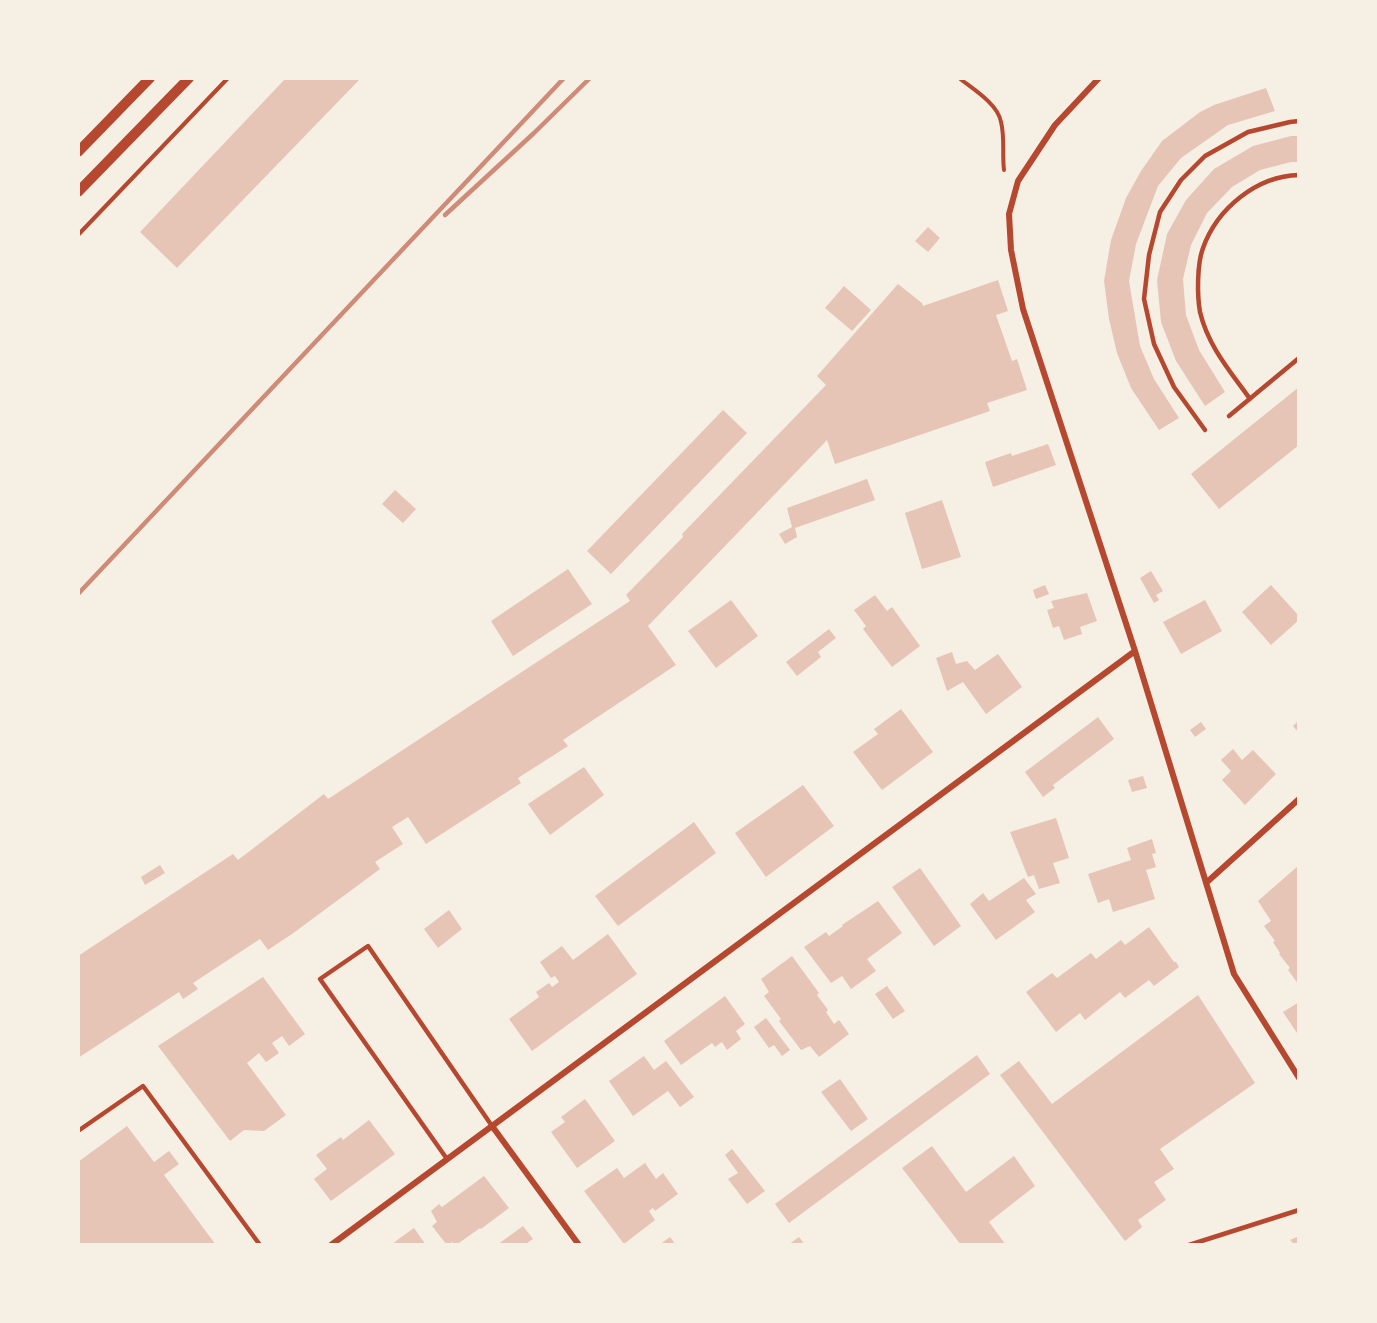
<!DOCTYPE html>
<style>
body{margin:0}
#map{position:relative;width:1377px;height:1323px;overflow:hidden;background:#f6efe4;font-family:Figtree,sans-serif}
canvas{display:block}
.frame{position:absolute;inset:0;border:80px solid #f6efe4;pointer-events:none}
</style>
<div id="map">
<canvas width="1377" height="1323"></canvas>
<div class="frame"></div>
</div>
<script>
const g = document.querySelector('canvas').getContext('2d');
g.lineJoin = 'round';
function fillPath(path, color) { g.fillStyle = color; g.fill(path, 'evenodd'); }
function trace(path, color, width, dash) { g.strokeStyle = color; g.lineWidth = width; g.lineCap = dash ? 'butt' : 'round'; g.setLineDash(dash || []); g.stroke(path); }
const building = new Path2D(`
 M286 78H361L177 268 140 232Z
 M1266 88 1275 111 1228 125 1181 158 1158 186 1136 244 1129 281 1140 346 1154 379 1179 418 1159 430 1131 388 1117 353 1109 319 1104 281 1111 240 1126 198 1141 171 1162 141 1200 112 1214 105Z
 M1291 136H1299V162H1291L1260 170 1232 187 1207 213 1191 245 1183 279 1186 315 1199 350 1225 392 1205 406 1176 361 1161 322 1157 280 1167 234 1186 200 1214 169 1253 146Z
 M928 227 940 238 928 252 915 241Z
 M998 280 1008 311 996 315 1012 361 1017 359 1027 390 987 403 990 411 835 464 827 440 648 626 676 665 563 740 568 746 518 778 521 783 426 844 408 817 392 827 403 844 375 862 380 869 292 934 268 950 260 939 193 983 198 989 183 999 179 992 78 1058V956L233 854 238 860 324 794 328 799 630 601 626 595 683 537 682 534 826 385 817 376 898 284 922 303 923 306Z
 M844 286 871 310 852 331 825 308Z
 M1299 387V445L1219 509 1191 474Z
 M723 410 747 433 611 574 587 551Z
 M1048 444 1056 465 993 487 985 462 1011 453 1012 456Z
 M867 479 875 500 795 528 797 537 785 544 779 534 792 527 787 508Z
 M395 490 416 509 403 523 382 504Z
 M942 500 961 557 922 569 905 513Z
 M568 569 592 604 513 656 491 621Z
 M1151 571 1163 591 1156 595 1159 600 1154 603 1140 578Z
 M1045 585 1049 594 1036 599 1033 590Z
 M1271 585 1299 616V620L1271 645 1242 612Z
 M1087 593 1097 621 1080 627 1082 634 1064 640 1059 626 1053 628 1047 610 1054 608 1051 601Z
 M875 595 887 611 892 607 920 646 892 667 863 629 866 626 854 610Z
 M731 600 758 636 716 668 688 631Z
 M1205 600 1222 631 1181 654 1163 622Z
 M829 629 836 638 818 652 821 657 797 676 786 662Z
 M952 652 956 664 967 661 975 670 998 654 1022 687 986 714 963 682 947 691 936 658Z
 M901 709 933 752 882 790 853 752 878 734 874 729Z
 M1098 717 1114 739 1053 785 1055 788 1043 797 1025 772Z
 M1299 720V733L1293 726Z
 M1201 722 1206 729 1195 737 1190 730Z
 M1233 749 1242 760 1253 750 1276 774 1245 805 1222 780 1231 771 1221 760Z
 M584 767 604 795 550 835 528 804Z
 M1143 776 1147 788 1132 792 1128 780Z
 M803 785 834 826 766 877 735 833Z
 M1056 818 1069 858 1053 863 1060 883 1039 889 1034 875 1028 877 1010 832Z
 M694 822 716 853 618 926 595 896Z
 M1152 839 1156 853 1152 854 1156 867 1146 870 1155 899 1113 912 1109 899 1098 903 1088 874 1131 860 1127 848Z
 M160 865 165 873 145 885 141 877Z
 M1299 865V985L1288 970 1290 968 1279 954 1280 953 1273 942 1275 941 1264 926 1271 921 1258 901Z
 M920 868 961 926 934 946 892 887Z
 M1024 878 1036 894 1026 900 1035 912 996 940 970 904 983 893 989 901Z
 M878 901 902 933 867 959 876 971 851 989 842 976 831 983 804 947 826 932 829 936 843 926 842 925Z
 M449 910 462 929 438 948 424 929Z
 M1149 927 1174 962H1176L1179 967 1154 986 1149 980 1125 998 1120 992 1085 1020 1080 1013 1056 1032 1026 992 1052 973 1057 978 1091 953 1096 959 1121 940 1125 945Z
 M608 934 637 974 532 1051 509 1019 539 997 536 992 549 983 552 987 559 982 555 976 551 978 540 962 562 946 573 960Z
 M792 956 819 993 817 995 828 1010 826 1012 834 1024 839 1020 849 1034 819 1057 810 1046 801 1050 779 1021 781 1019 764 996 769 992 761 979Z
 M263 977 305 1034 289 1046 282 1036 272 1043 279 1053 266 1062 259 1053 247 1063 286 1115 264 1131 244 1130 230 1141 158 1046Z
 M887 986 905 1011 893 1019 875 994Z
 M1198 995 1255 1083 1160 1149 1174 1169 1154 1182 1166 1200 1138 1220 1142 1227 1125 1241 1000 1075 1019 1061 1052 1104Z
 M725 996 745 1024 736 1031 741 1039 727 1050 722 1042 715 1047 712 1043 681 1065 664 1041Z
 M1299 1002V1036L1283 1012Z
 M766 1018 790 1050 782 1056 774 1045 769 1048 754 1027Z
 M977 1055 990 1074 789 1223 775 1204Z
 M644 1056 654 1070 666 1061 694 1097 680 1107 668 1091 633 1116 609 1081Z
 M840 1079 868 1119 851 1131 821 1092Z
 M585 1099 615 1141 577 1168 551 1132 565 1122 561 1117Z
 M369 1120 395 1154 331 1201 314 1179 327 1169 316 1155 341 1137 343 1140Z
 M127 1126 154 1162 169 1151 179 1164 164 1175 216 1245H78V1162Z
 M932 1146 966 1192 1014 1156 1035 1186 989 1222 1006 1245H961L902 1168Z
 M732 1149 765 1191 747 1204 728 1179 738 1173 725 1155Z
 M645 1163 656 1179 663 1173 678 1194 655 1211 653 1208 649 1211 655 1220 624 1244 584 1191 617 1168 624 1178Z
 M484 1176 509 1208 481 1229 480 1228 456 1245 452 1242 447 1245 432 1226 437 1222 431 1211 439 1204 442 1207Z
 M523 1226 533 1239 524 1245H497Z
 M414 1228 426 1245H391L400 1238Z
 M1299 1236V1245H1295L1290 1240Z
 M670 1237 676 1245H659Z
 M799 1237 805 1245H788Z`);
const path = new Path2D(`
 M959 78C973 89 998 104 1001 122 1005 137 1002 154 1004 170
 M78 235 228 78`);
const service = new Path2D(`
 M1250 399C1230 371 1208 346 1200 312 1197 295 1197 264 1203 248 1217 209 1256 176 1299 175
 M1229 416 1299 358
 M1205 430 1174 387 1154 344 1144 299 1149 255 1160 212 1181 180 1205 156 1248 132 1290 122 1299 121
 M78 1131 143 1086 260 1245
 M447 1159 320 979 368 946 492 1126
 M1189 1245 1299 1210`);
const minor = new Path2D(`
 M1099 78 1055 125 1018 181 1009 214 1011 250 1023 309 1135 651 1234 974 1299 1078
 M1206 883 1299 799
 M492 1126 579 1245
 M331 1245 1135 651`);
const tertiary = new Path2D(`
 M78 152 150 78
 M78 192 189 78`);
const rail = new Path2D(`
 M445 215 534 133 590 78
 M78 594 564 78`);
fillPath(building, '#e6c5b7');
trace(path, '#b5482f', 4);
trace(service, '#b5482f', 4.5);
trace(minor, '#b5482f', 6);
trace(tertiary, '#b5482f', 10);
trace(rail, '#cf8b77', 4.5);
</script>
